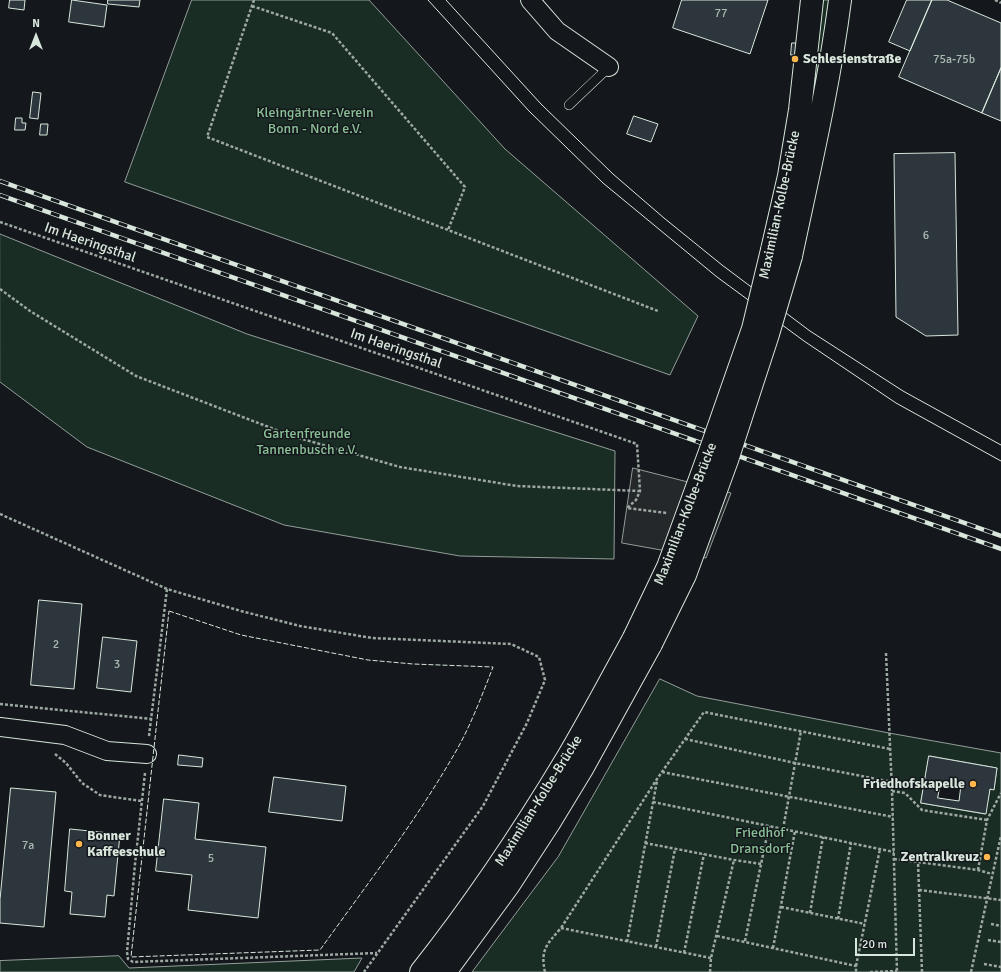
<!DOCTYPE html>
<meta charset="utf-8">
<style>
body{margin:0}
#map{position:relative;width:1001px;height:972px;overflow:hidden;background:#14181c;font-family:Signika,sans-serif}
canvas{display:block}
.north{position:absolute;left:16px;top:16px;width:40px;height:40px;-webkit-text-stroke:3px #14181c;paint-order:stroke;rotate:0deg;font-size:11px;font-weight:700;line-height:16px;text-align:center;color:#d8e6dc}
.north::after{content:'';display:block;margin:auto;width:14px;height:18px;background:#d8e6dc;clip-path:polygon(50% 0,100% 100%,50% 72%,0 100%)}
.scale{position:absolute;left:855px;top:938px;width:60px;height:18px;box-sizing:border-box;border:2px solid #d8e6dc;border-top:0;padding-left:5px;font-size:12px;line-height:14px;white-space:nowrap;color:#d8e6dc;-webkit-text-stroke:3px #14181c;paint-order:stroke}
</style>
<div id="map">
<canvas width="1001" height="972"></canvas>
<div class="north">N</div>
<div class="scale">20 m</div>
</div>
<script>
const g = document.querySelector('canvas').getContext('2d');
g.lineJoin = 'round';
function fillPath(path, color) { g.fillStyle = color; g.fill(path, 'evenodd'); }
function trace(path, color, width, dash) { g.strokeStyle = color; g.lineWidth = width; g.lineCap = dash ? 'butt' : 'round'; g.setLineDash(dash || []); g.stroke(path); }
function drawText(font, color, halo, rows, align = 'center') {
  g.font = font + ' Signika,sans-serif'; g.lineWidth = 3; g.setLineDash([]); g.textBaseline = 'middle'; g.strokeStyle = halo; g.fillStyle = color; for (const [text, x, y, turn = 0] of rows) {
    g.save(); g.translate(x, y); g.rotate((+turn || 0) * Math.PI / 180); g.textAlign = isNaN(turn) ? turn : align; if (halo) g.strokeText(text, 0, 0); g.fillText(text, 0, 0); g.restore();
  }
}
const green = new Path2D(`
 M192 0H369L505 149 698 316 670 375 125 182Z
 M820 0H834L796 180Z
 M0 234 247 334 615 451 614 559 460 556 284 525 87 447 0 382Z
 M660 679 697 696 889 733 1001 753V972H472L558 857ZM930 756 997 768 994 789H990L985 814 921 803Z
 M119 956 129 968 362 958 354 972H0V961Z`);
const parking = new Path2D(`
 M633 468 731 493 706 558 622 543Z`);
const building = new Path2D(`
 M10 0H25L24 10 9 8Z
 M72 0 107 5 104 27 69 22Z
 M108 0H140L139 7 108 4Z
 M682 0H768L750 54 673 28Z
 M907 0H932L910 51 889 42Z
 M932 0H947L1001 23V68L982 113 899 77Z
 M792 43H796L795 55H791Z
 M1001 68V121L982 113Z
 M33 92 41 93 38 119 30 118Z
 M634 116 658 124 651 142 627 134Z
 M16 118H22V123H26L25 130H15Z
 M41 124H48L47 135H40Z
 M955 153 958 335 926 336 896 317 894 154Z
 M39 600 82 604 74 689 31 685Z
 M103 637 137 641 131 692 97 688Z
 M179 755 203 758 202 767 178 765Z
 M929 756 997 768 994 790 990 789 986 814 921 803ZM941 782 961 785 959 801 938 798Z
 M274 777 346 786 342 821 269 812Z
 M11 788 56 792 44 927 0 923V900Z
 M164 799 199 803 195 839 266 847 258 918 188 910 192 875 156 871Z
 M70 829 120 834 114 896 107 895 105 917 70 914 72 892 65 891Z`);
const path = new Path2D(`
 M254 0 207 137 658 311
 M995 0 1001 3
 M252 6 332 33 465 187 448 230
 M0 222 637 444 640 491 636 500 627 508 667 513
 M0 289 30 311 136 376 292 436 400 467 517 486 640 491
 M0 514 167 589 241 611 300 626 372 638 511 644 539 657 545 680 527 723 483 806 364 972
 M886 653 892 791 897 972
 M0 704 152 719
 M149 736 167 589
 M685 739 795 763 892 782
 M55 754 66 763 82 783 100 795 141 801
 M662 772 893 817
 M145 773 135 864 127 952 128 959 133 962 377 953
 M892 791 905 793 922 810 987 820
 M653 802 894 852
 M783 829 801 731
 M645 843 734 860 761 864
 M894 859 918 862
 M978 870 987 820 1001 793
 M919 890 1001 900
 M781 907 865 924
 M810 913 823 837
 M838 919 851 843
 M991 924 1001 926
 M561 928 711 958
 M717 936 856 966V972
 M988 940 1001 942
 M745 941 769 826
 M627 942 657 781
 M656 947 675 849
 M773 948 795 831
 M684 953 704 854
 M984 964 1001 967
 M856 966 880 849
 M545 972C540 950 547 944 561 928L657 779 704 712 890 749
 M710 972 711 958 734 860
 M870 972 897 971
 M922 972 918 862 978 870 992 874
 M971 972 1001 836`);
const service = new Path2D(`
 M569 105 609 67`);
const minor = new Path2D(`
 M530 0 557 31 609 67
 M0 727 65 735 107 751 147 754`);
const tertiary = new Path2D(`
 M772 250 789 176 800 110 812 0
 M791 256C809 171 829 86 840 0
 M421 972C475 904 523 832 568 757 591 718 612 678 634 638
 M445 972 508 886 549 823 583 767 651 644`);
const tram = new Path2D(`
 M428 0 529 111 603 183 717 277 804 341 896 403 1001 461
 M446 0 541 104 613 174 664 218 722 265 810 331 903 391 1001 445`);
const rail = new Path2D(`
 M0 181 1001 536
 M0 195 1001 549`);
const tertiaryBridge = new Path2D(`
 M634 638 668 567 711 449 753 329 772 250
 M651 644 685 575 727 460 768 334 791 256`);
const fence = new Path2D(`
 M169 611 241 635 368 660 413 664 493 667C481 698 469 730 452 758 413 825 365 887 320 950L131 957Z`);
const markers = [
 [795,59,4,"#ffb74d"],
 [973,784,4,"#ffb74d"],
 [79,844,4,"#ffb74d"],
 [987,857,4,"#ffb74d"]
];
const numberNames = [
 ["77",721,14],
 ["75a-75b",954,60],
 ["6",926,236],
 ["2",56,645],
 ["3",117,665],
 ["7a",28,846],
 ["5",211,859]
];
const poiNames = [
 ["Schlesienstraße",803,59],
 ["Friedhofskapelle",965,784,"right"],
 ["Bonner",87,836],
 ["Kaffeeschule",87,852],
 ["Zentralkreuz",979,857,"right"]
];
const parkNames = [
 ["Kleingärtner-Verein",315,113],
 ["Bonn - Nord e.V.",315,129],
 ["Gartenfreunde",307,434],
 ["Tannenbusch e.V.",307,450],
 ["Friedhof",760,833],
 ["Dransdorf",760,849]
];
const streetNames = [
 ["Maximilian-Kolbe-Brücke",780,205,-78],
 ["Im Haeringsthal",90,243,19],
 ["Im Haeringsthal",396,349,19],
 ["Maximilian-Kolbe-Brücke",686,514,-69],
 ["Maximilian-Kolbe-Brücke",539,801,-58]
];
fillPath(green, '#1a2d24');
trace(green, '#939e99', 1);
fillPath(parking, '#24282b');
trace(parking, '#939e99', 1);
fillPath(building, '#2c363c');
trace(building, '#d8e6dc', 1);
trace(service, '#d8e6dc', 10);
trace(minor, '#d8e6dc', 20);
trace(tertiary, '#d8e6dc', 24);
trace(path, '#9da8a2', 2.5, [3, 2]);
trace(service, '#14181c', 9);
trace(minor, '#14181c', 18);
trace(tertiary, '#14181c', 22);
trace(tram, '#d8e6dc', 1);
trace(rail, '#d8e6dc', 4.5);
trace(rail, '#14181c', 3, [9]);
trace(tertiaryBridge, '#d8e6dc', 24, []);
trace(tertiaryBridge, '#14181c', 22);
trace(fence, '#d8e6dc', 1, [5, 2]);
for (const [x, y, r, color] of markers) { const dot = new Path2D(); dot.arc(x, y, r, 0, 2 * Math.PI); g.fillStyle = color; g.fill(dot); trace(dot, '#14181c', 1.5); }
drawText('12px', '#adbab4', null, numberNames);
drawText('bold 14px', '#d8e6dc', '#14181c', poiNames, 'left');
drawText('14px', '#8ac095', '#14181c', parkNames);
drawText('14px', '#d8e6dc', '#14181c', streetNames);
</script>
